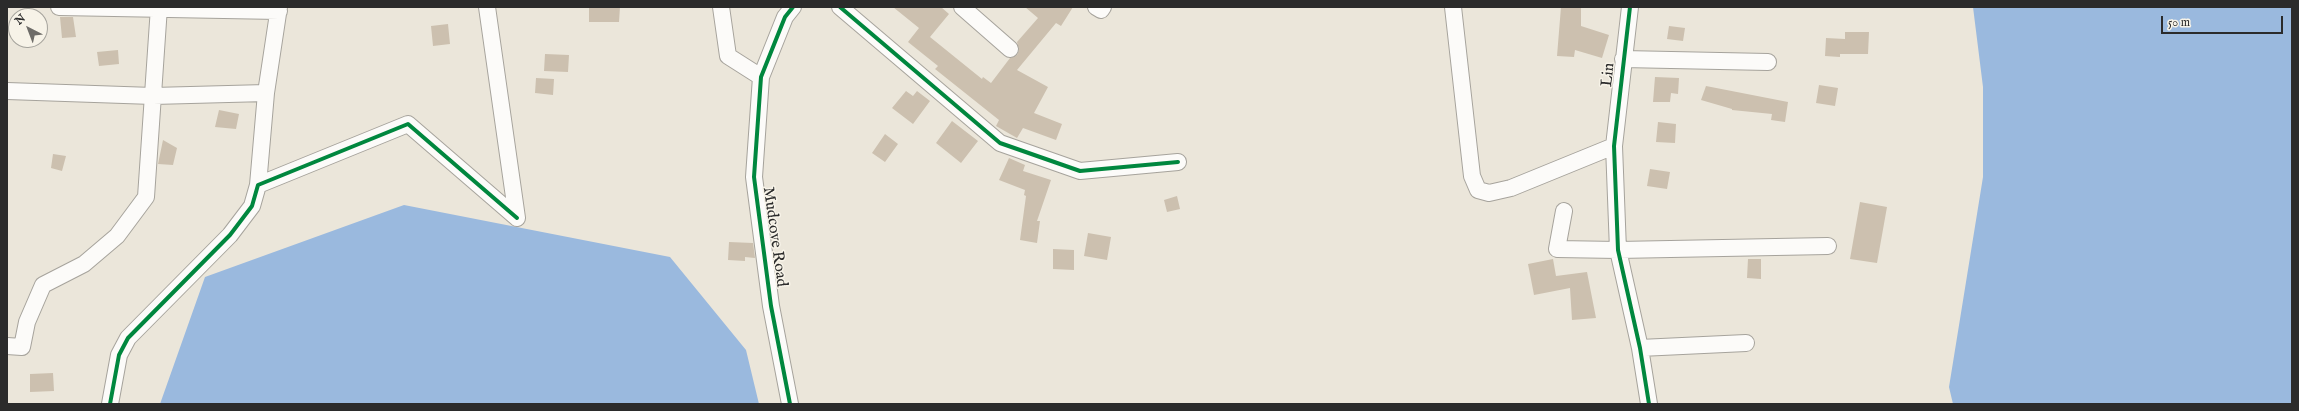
<!DOCTYPE html>
<style>
body{margin:0}
#map{position:relative;width:2299px;height:411px;overflow:hidden;background:#ebe6da;font-family:"IM FELL English",serif}
canvas{display:block}
.frame{position:absolute;inset:0;border:8px solid #2b2b2b;pointer-events:none}
.north{position:absolute;left:8px;top:8px;width:40px;height:40px;box-sizing:border-box;background:#f7f3e8;border:1px solid #a5a39c;border-radius:50%;rotate:318deg;font-size:11px;font-weight:700;line-height:16px;text-align:center;color:#2b2b2b}
.north::after{content:'';display:block;margin:auto;width:14px;height:18px;background:#6e6c68;clip-path:polygon(50% 0,100% 100%,50% 72%,0 100%)}
.scale{position:absolute;left:2161px;top:16px;width:122px;height:18px;box-sizing:border-box;border:2px solid #2b2b2b;border-top:0;padding-left:5px;font-size:12px;line-height:14px;white-space:nowrap;color:#2b2b2b;-webkit-text-stroke:3px #f7f3e8;paint-order:stroke}
</style>
<div id="map">
<canvas width="2299" height="411"></canvas>
<div class="frame"></div>
<div class="north">N</div>
<div class="scale">50 m</div>
</div>
<script>
const g = document.querySelector('canvas').getContext('2d');
g.lineJoin = 'round';
function fillPath(path, color) { g.fillStyle = color; g.fill(path, 'evenodd'); }
function trace(path, color, width, dash) { g.strokeStyle = color; g.lineWidth = width; g.lineCap = dash ? 'butt' : 'round'; g.setLineDash(dash || []); g.stroke(path); }
function drawText(font, color, halo, rows, align = 'center') {
  g.font = font + ' "IM FELL English",serif'; g.lineWidth = 3; g.setLineDash([]); g.textBaseline = 'middle'; g.strokeStyle = halo; g.fillStyle = color; for (const [text, x, y, turn = 0] of rows) {
    g.save(); g.translate(x, y); g.rotate((+turn || 0) * Math.PI / 180); g.textAlign = isNaN(turn) ? turn : align; if (halo) g.strokeText(text, 0, 0); g.fillText(text, 0, 0); g.restore();
  }
}
const water = new Path2D(`
 M1973 7H2292V404H1953L1949 387 1983 177V87Z
 M404 205 670 257 746 350 759 404H160L205 277Z`);
const building = new Path2D(`
 M589 7H620L619 22H589Z
 M893 7H941L949 14 930 37 982 79 983 77 991 83 1010 58 1017 55 1019 50 1017 42 1038 18 1025 7H1073L1061 26 1056 23 1017 70 1048 87 1034 113 1062 124 1056 140 1023 128 1017 138 996 126 999 120 935 69 938 66 908 42 919 28Z
 M1561 7H1581V26L1609 35 1602 58 1575 50 1574 57 1557 56Z
 M60 17H73L76 37 62 38Z
 M448 24 450 44 433 46 431 26Z
 M1669 26 1685 28 1683 41 1667 39Z
 M1845 32H1869L1868 54H1840V57L1825 56 1826 38 1845 39Z
 M118 50 119 64 99 66 97 52Z
 M545 54 569 55 568 72 544 71Z
 M1655 77 1679 78 1678 94 1671 93 1670 102H1653Z
 M536 78 554 79 553 95 535 93Z
 M1819 85 1838 88 1835 106 1816 103Z
 M1706 86 1788 102 1785 122 1771 120 1772 114 1732 110V109L1701 100Z
 M906 91 913 96 917 91 930 101 913 124 892 108Z
 M219 110 239 114 236 129 215 127Z
 M952 121 978 141 961 163 936 143Z
 M1658 122 1676 124 1675 143 1656 142Z
 M885 134 898 144 885 162 872 153Z
 M163 140 177 148 173 165 158 164Z
 M53 154 66 156 62 171 51 168Z
 M1009 158 1025 165 1023 171 1051 180 1037 221H1040L1037 243 1020 240 1026 196 1024 195 1025 190 999 180Z
 M1650 169 1670 172 1667 189 1647 186Z
 M1177 196 1180 209 1167 212 1164 200Z
 M1860 202 1887 207 1877 263 1850 259Z
 M1088 233 1111 237 1107 260 1084 256Z
 M729 242 753 243 755 258 745 257V261L728 260Z
 M1053 249 1074 250V270L1053 269Z
 M1553 259 1556 276 1587 272 1596 318 1572 320 1570 288 1534 295 1528 264Z
 M1748 259H1761V279L1747 278Z
 M53 373 54 391 30 392V374Z`);
const minor = new Path2D(`
 M59 7 279 11
 M487 7 517 218
 M721 7 728 56 761 77
 M840 7 1000 143 1080 171 1178 162
 M962 7 1010 49
 M1096 7 1101 10 1103 7
 M1453 7 1472 176 1478 190 1489 193 1511 188 1614 146
 M1630 7 1614 146 1618 250 1640 348 1649 404
 M1623 59 1768 62
 M7 91 153 96 266 93
 M258 185 266 93 279 7
 M1564 211 1557 249 1618 250 1828 246
 M7 346 22 347 27 322 43 285 84 264 117 236 146 197 159 7
 M1640 348 1746 343
 M110 404 119 355 128 338 230 235 252 206 258 185 408 124 517 218
 M790 404 771 306 754 177 761 77 785 17 793 7`);
const cycleway = new Path2D(`
 M840 7 1000 143 1080 171 1178 162
 M1630 7 1614 146 1618 250 1640 348 1649 404
 M110 404 119 355 128 338 230 235 252 206 258 185 408 124 517 218
 M790 404 771 306 754 177 761 77 785 17 793 7`);
const streetNames = [
 ["Lin",1609,75,-84],
 ["Mudcove Road",774,237,82]
];
fillPath(water, '#9ab9de');
fillPath(building, '#ccc0af');
trace(minor, '#a6a39c', 18);
trace(minor, '#fcfbf9', 16);
trace(cycleway, '#00873e', 4);
drawText('16px', '#2b2b2b', '#f7f3e8', streetNames);
</script>
